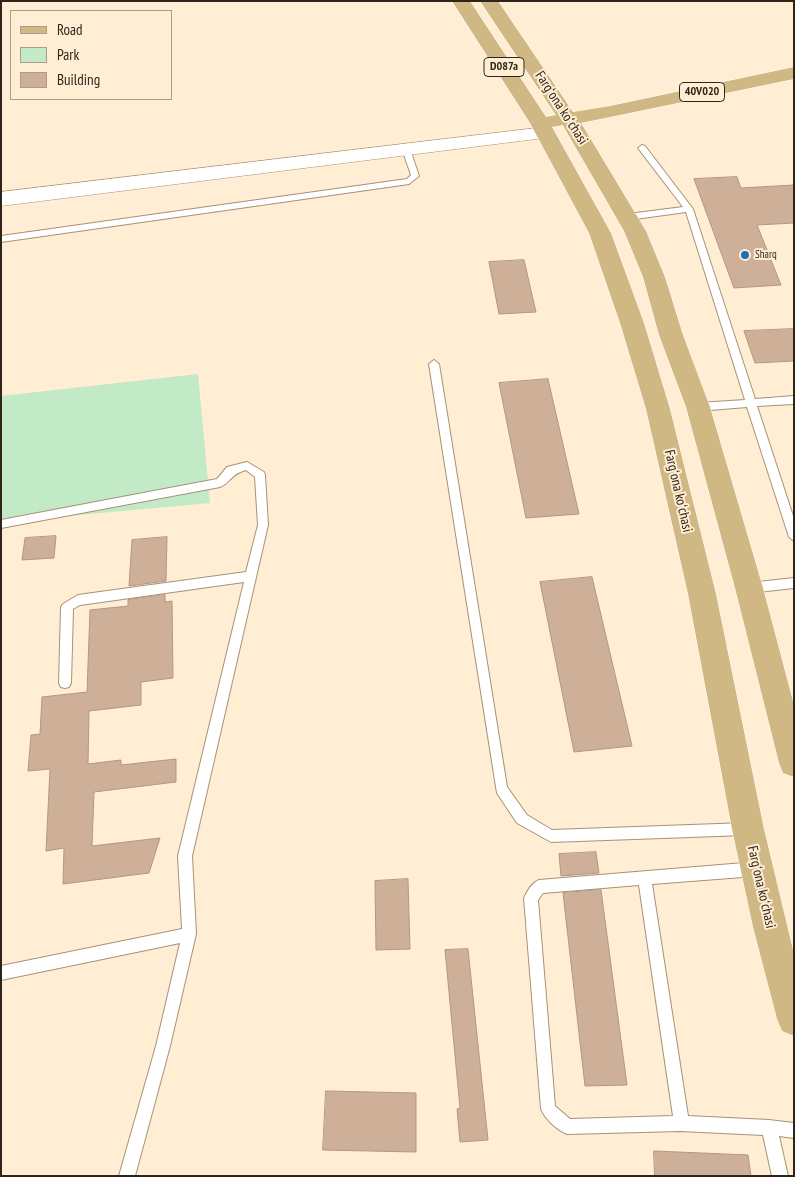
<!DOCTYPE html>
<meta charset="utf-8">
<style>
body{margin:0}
#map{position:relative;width:795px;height:1177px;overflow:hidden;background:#ffedd4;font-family:"PT Sans Narrow",sans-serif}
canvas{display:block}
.frame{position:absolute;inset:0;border:2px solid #2d2519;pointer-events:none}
.legend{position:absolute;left:10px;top:10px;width:162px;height:90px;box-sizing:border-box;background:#ffedd4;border:1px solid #ab9d89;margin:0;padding:6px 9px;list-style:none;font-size:15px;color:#2d2519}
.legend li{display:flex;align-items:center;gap:10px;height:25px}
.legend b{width:25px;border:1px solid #ab9d89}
</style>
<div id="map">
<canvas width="795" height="1177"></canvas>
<div class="frame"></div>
<ul class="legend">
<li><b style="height:6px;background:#d0b884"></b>Road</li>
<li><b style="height:14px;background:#c3eac7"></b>Park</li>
<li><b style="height:14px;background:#ceb099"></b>Building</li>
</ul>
</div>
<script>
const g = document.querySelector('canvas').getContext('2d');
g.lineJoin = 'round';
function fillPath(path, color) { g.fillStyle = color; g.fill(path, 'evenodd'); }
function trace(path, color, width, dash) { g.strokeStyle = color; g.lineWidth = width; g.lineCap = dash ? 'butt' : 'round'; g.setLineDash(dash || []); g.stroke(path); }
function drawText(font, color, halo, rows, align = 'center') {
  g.font = font + ' "PT Sans Narrow",sans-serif'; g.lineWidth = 4; g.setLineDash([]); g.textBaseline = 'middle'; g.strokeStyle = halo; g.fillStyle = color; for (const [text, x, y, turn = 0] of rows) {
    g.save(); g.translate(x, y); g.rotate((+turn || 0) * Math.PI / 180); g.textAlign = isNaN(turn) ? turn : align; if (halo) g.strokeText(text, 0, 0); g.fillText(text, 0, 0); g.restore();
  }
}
const green = new Path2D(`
 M198 374 210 503 1 522V396Z`);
const building = new Path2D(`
 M737 177 741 188 794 185V223L757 225 781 285 734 288 694 179Z
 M524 260 536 312 499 314 489 262Z
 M794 329V361L755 363 744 331Z
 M548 379 579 514 526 518 499 383Z
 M56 536 54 558 22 560 25 538Z
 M167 537 166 581 129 586 132 540Z
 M592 577 632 746 574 752 540 582Z
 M165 595V602L172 601 173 678 141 682V705L89 711 88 764 121 760V765L176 759V782L94 792 92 846 160 838 149 873 63 884 64 848 46 851 50 769 28 771 31 735 40 734 42 697 87 692 90 610 128 606V600Z
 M596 852 599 873 561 876 559 854Z
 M408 879 410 949 376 950 375 881Z
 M601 890 627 1085 585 1086 563 893Z
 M468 949 488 1140 460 1142 457 1109 460 1108 445 950Z
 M326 1091 416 1093V1152L323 1150Z
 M654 1151 748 1155 751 1176H655Z`);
const lane = new Path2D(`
 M642 145 645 146 693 209 755 399 794 396V404L757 406 794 519V541L789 537 747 407 698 411 693 407 698 403 745 400 686 212 628 220 624 217 628 214 683 207 638 148Z
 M406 146 410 149 419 176 409 184 1 242V236L407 179 411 175 402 149Z
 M434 360 439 364 507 787 527 815 552 830 746 823 751 825 752 829 751 833 746 835 551 842 517 823 497 793 429 364Z
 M247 462 264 472 265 475 268 525 192 856 196 934 170 1046 135 1176H119L156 1046 180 943 1 980V966L182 929 178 856 244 582 80 605 73 609 71 683 69 687 65 688 61 687 59 683 61 607 63 604 78 595 246 572 258 525 255 477 246 470C229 475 232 482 220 487L1 528V520L217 479 227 467Z
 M794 578V588L749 593 745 591 743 588 745 585 749 583Z
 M756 862 761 864 763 869 761 874 756 876 652 884 688 1116 769 1120 794 1123V1138L779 1136 788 1176H772L763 1135 680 1131 567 1134C557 1130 545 1119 541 1109L524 898C527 891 532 883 539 880ZM639 885 673 1116 570 1119 555 1106 538 900 543 893Z`);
const secondary = new Path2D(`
 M545 127 552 129 555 133 552 137 1 206V192Z`);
const primary = new Path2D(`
 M452 1H470L546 117 556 115 480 1H498L573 112 610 106 794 67V79L581 123 646 231 665 277 683 335 710 407 763 588 794 705V777L783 773 779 763 735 588 686 407 659 335 643 277 624 231 565 129 563 125 552 127 611 233 644 323 670 409 716 594 764 829 794 954V1036L782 1031 777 1019 753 927 732 829 688 594 646 409 620 323 589 233 530 123Z`);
const markers = [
 [745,255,5,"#1b6ebc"]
];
const farPoinames = [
 ["Sharq",755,255]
];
const shields = [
 [504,67,40],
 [702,92,45]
];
const shieldNames = [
 ["D087a",504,67],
 ["40V020",702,92]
];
const streetNames = [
 ["Fargʻona koʻchasi",561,108,57],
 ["Fargʻona koʻchasi",678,491,77],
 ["Fargʻona koʻchasi",761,887,77]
];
fillPath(green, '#c3eac7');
fillPath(building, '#ceb099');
trace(building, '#b49680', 1);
trace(lane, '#a79275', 2);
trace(secondary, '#a79275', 1);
trace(primary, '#fff', 1);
fillPath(lane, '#fff');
fillPath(secondary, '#fff');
fillPath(primary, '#d0b884');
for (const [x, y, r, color] of markers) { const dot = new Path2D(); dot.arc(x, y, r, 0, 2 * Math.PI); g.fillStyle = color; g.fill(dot); trace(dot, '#ffedd4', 2); }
drawText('11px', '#2d2519', '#ffedd4', farPoinames, 'left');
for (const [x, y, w] of shields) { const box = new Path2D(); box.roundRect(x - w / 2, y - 9.5, w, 19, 4); g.fillStyle = '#ffedd4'; g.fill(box); trace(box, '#2d2519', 1); }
drawText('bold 12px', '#2d2519', null, shieldNames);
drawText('14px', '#2d2519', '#ffedd4', streetNames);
</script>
